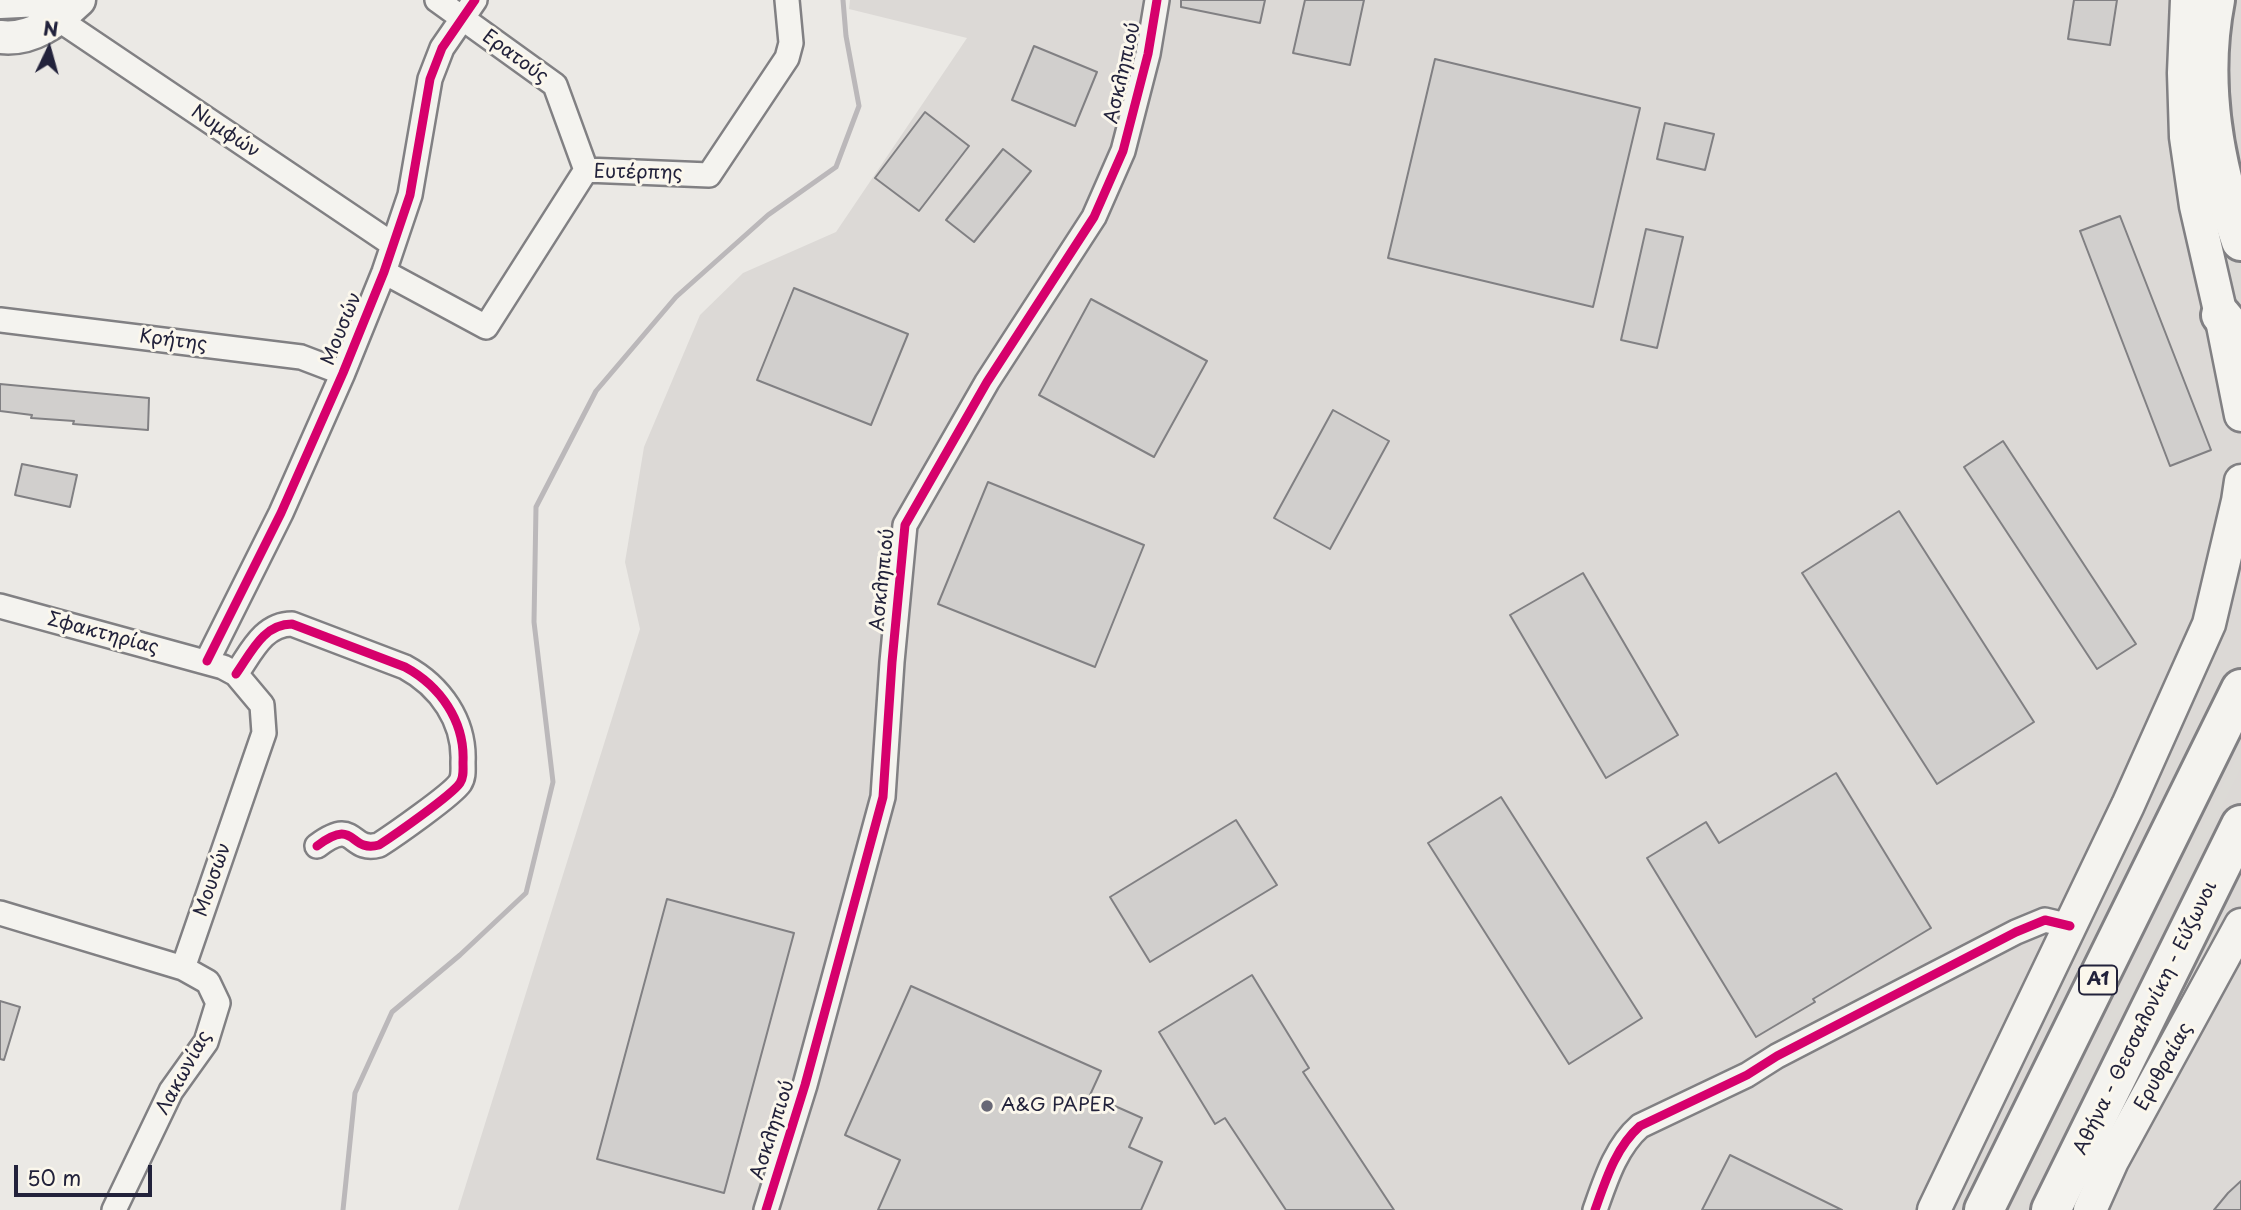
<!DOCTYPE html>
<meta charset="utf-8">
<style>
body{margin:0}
#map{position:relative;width:2241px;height:1210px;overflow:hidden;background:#ebe9e5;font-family:"Playpen Sans",sans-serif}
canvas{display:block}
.north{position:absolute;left:14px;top:14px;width:70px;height:70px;-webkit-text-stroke:5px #fbf7ec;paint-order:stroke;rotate:5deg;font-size:19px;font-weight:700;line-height:28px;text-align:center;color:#22223b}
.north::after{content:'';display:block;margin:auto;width:24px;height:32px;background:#22223b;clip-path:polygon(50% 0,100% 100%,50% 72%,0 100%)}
.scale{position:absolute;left:14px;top:1165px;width:138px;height:32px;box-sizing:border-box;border:4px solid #22223b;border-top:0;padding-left:9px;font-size:21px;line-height:24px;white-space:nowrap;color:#22223b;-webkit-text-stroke:5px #fbf7ec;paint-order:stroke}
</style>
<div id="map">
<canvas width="2241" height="1210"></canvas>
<div class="north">N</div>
<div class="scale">50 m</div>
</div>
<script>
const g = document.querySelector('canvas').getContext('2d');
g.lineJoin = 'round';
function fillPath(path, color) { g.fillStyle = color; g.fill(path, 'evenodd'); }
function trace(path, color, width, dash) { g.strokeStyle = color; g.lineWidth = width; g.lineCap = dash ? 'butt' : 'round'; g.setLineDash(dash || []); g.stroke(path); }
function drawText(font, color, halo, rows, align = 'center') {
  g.font = font + ' "Playpen Sans",sans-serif'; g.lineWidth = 6; g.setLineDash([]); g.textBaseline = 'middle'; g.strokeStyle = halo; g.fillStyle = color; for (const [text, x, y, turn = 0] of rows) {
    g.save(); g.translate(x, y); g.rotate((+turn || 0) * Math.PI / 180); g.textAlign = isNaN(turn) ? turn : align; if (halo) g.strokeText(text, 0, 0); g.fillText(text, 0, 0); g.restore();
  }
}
const built = new Path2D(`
 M850 0H2241V1210H458L640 629 625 562 644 447 700 315 743 273 836 232 967 38 849 9Z`);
const green = new Path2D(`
 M2197 34 2235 245 2241 260V318L2234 307 2217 251Z
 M2241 747V768L2024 1210H2013Z`);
const stream = new Path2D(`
 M343 1210 355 1093 392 1012 460 955 526 893 553 782 534 622 536 507 596 391 676 297 768 215 836 167 859 106 846 36 843 0`);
const building = new Path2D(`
 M1181 0H1265L1260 23 1181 7Z
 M1305 0H1364L1350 65 1293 53Z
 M2074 0H2117L2110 45 2068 39Z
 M1034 46 1097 72 1075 126 1012 100Z
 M1435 59 1640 108 1593 307 1388 258Z
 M925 112 969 146 919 211 875 178Z
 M1665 123 1714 134 1705 170 1657 159Z
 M1003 149 1031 171 974 242 946 220Z
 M2120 216 2211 450 2170 466 2080 231Z
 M1646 229 1683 237 1657 348 1621 340Z
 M794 288 908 334 871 425 757 380Z
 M1091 299 1207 361 1154 457 1039 395Z
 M0 384 149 398 148 430 73 424 74 421 31 418 32 415 0 411Z
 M1333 410 1389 441 1330 549 1274 518Z
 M2003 441 2136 644 2097 669 1964 467Z
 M22 464 77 475 70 507 15 495Z
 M988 482 1144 545 1095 667 938 604Z
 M1899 511 2034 722 1937 784 1802 573Z
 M1583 573 1678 735 1606 778 1510 615Z
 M1836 773 1931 928 1813 999 1815 1002 1756 1037 1647 858 1706 822 1719 843Z
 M1501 797 1642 1018 1569 1064 1428 843Z
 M1236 820 1277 885 1150 962 1110 897Z
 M667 899 794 933 724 1193 597 1159Z
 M1252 975 1309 1068 1303 1072 1394 1210H1286L1225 1118 1215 1124 1159 1032Z
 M911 986 1101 1071 1090 1095 1142 1118 1129 1147 1162 1162 1141 1210H878L900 1160 845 1135Z
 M0 1001 20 1007 4 1060 0 1059Z
 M1730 1155 1842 1210H1702Z
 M2241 1181V1210H2214L2228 1193Z`);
const street = new Path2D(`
 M437 0 555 85 586 170
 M58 19 392 244
 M586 170 709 175 787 58 791 43 787 0
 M384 272 486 327 586 170
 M0 320 301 357 343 373
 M0 606 223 667 236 674 262 705 264 733 183 968
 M207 661 281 513 343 373 384 272 410 195 430 79 442 48 475 0
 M236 674C251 653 263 624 292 624L405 667C440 686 465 721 463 762 463 770 464 777 460 783 452 795 393 836 379 845 348 853 357 816 317 846
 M0 913 183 968 208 982 218 1003 206 1042 171 1091 114 1210
 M766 1210 805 1085 883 797 892 662 905 525 987 382 1094 217 1123 151 1148 54 1157 0
 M1595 1210C1606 1179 1616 1147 1640 1126L1747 1075 1777 1056 2016 932 2045 920 2070 926`);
const secondary = new Path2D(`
 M2187 0 2184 73 2186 137 2196 206 2221 315 2241 415
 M0 2 40 0
 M0 37C32 41 57 21 79 0
 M1934 1210 2128 805 2209 624 2238 501 2241 481
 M2090 1210 2112 1161 2241 925`);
const highway = new Path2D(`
 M2215 0C2199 82 2213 163 2241 241
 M2221 315 2241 340
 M1984 1210 2241 689
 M2051 1210 2241 825`);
const cycleway = new Path2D(`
 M207 661 281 513 343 373 384 272 410 195 430 79 442 48 475 0
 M236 674C251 653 263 624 292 624L405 667C440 686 465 721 463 762 463 770 464 777 460 783 452 795 393 836 379 845 348 853 357 816 317 846
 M766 1210 805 1085 883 797 892 662 905 525 987 382 1094 217 1123 151 1148 54 1157 0
 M1595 1210C1606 1179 1616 1147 1640 1126L1747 1075 1777 1056 2016 932 2045 920 2070 926`);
const markers = [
 [987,1106,7,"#686876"]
];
const shields = [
 [2098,980,38]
];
const shieldNames = [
 ["Α1",2098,980]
];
const streetNames = [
 ["Ερατούς",515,57,36],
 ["Ασκληπιού",1123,73,-77],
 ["Νυμφών",225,132,34],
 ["Ευτέρπης",638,173,1],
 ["Μουσών",342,329,-68],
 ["Κρήτης",173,341,7],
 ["Ασκληπιού",883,580,-84],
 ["Σφακτηρίας",103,634,15],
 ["Μουσών",213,880,-71],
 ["Αθήνα - Θεσσαλονίκη - Εύζωνοι",2146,1018,-64],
 ["Ερυθραίας",2164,1067,-61],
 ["Λακωνίας",184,1073,-61],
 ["Ασκληπιού",773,1130,-72]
];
const poiNames = [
 ["A&G PAPER",1001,1106]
];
fillPath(built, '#dcd9d6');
fillPath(green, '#dcdad6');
trace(stream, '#bbb8ba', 5);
fillPath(building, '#d1cfcd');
trace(building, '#818083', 2);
trace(street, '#818083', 28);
trace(secondary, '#818083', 37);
trace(highway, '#818083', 44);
trace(street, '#f4f3ef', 23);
trace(secondary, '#f4f3ef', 32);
trace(highway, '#f4f3ef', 38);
trace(cycleway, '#d6006c', 9);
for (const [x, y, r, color] of markers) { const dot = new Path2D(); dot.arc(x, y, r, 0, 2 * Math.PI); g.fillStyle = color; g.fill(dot); trace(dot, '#fbf7ec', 2.5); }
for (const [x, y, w] of shields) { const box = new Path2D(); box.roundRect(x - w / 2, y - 14.5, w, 29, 5); g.fillStyle = '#fbf7ec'; g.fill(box); trace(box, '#22223b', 2); }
drawText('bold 18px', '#22223b', null, shieldNames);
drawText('19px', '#22223b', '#fbf7ec', streetNames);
drawText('19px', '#22223b', '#fbf7ec', poiNames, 'left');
</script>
